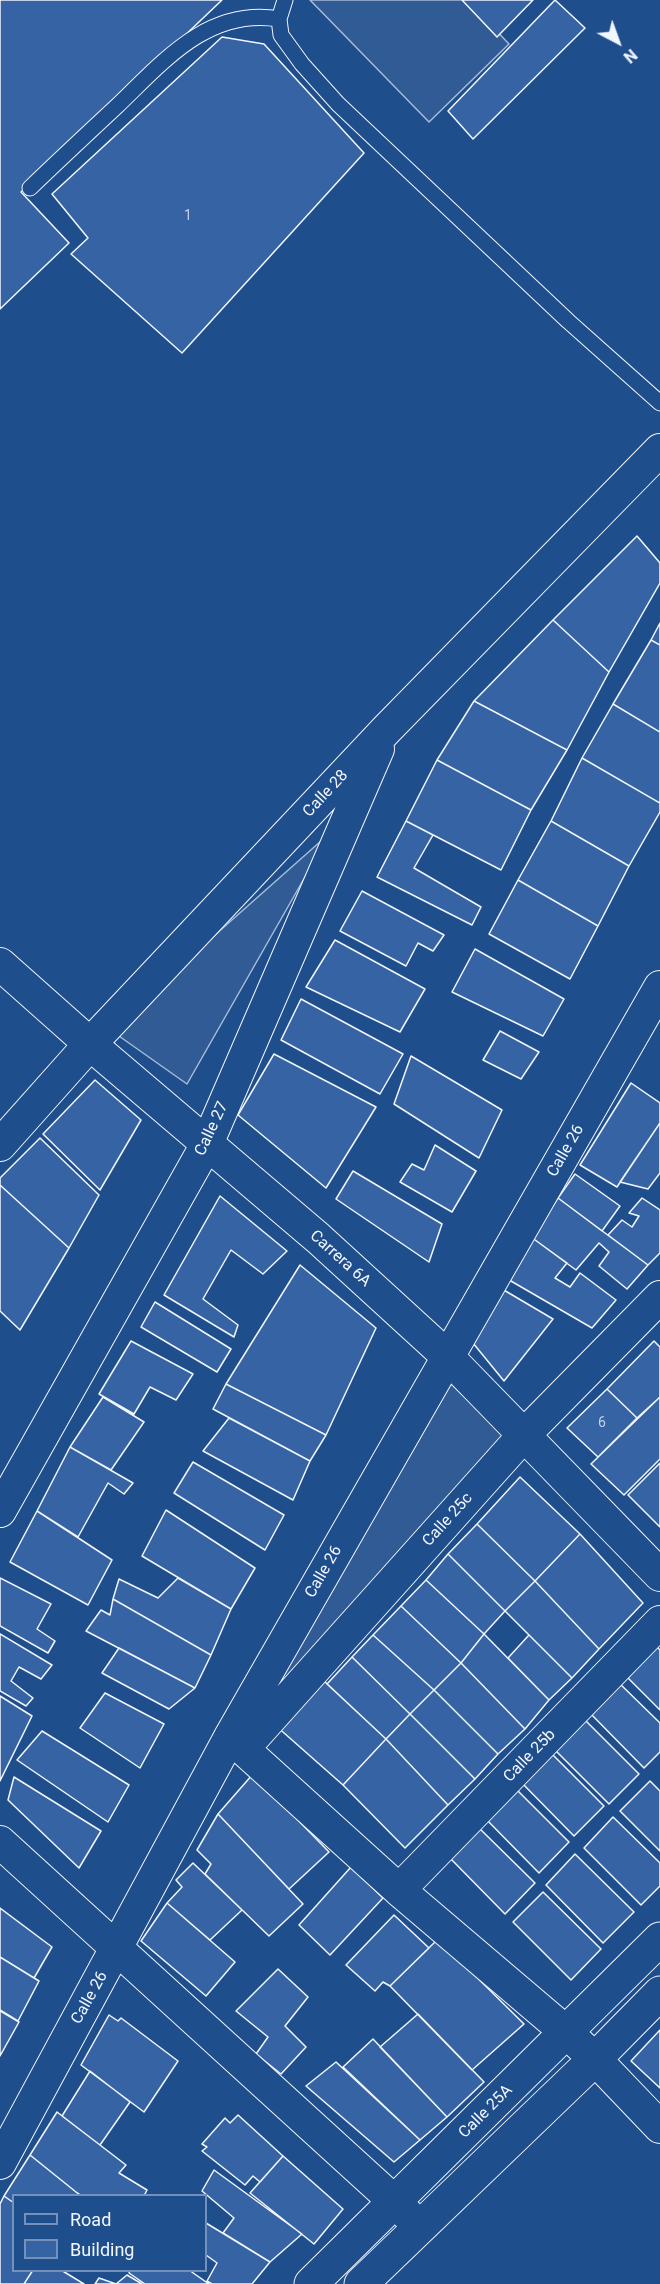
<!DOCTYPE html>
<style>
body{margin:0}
#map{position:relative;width:660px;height:2284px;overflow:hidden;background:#1f4e8c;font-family:Roboto,sans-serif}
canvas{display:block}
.legend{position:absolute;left:12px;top:2194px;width:195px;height:78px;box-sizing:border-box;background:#1f4e8c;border:2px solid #7391ba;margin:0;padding:8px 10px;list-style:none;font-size:18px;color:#f2f6ff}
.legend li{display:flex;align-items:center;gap:12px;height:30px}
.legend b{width:30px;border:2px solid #7391ba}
.north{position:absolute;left:588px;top:12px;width:60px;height:60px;-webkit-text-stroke:4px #1f4e8c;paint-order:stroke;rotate:139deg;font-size:16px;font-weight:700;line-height:24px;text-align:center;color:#f2f6ff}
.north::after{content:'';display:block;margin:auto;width:21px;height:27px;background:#f2f6ff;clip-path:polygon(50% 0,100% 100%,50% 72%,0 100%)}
</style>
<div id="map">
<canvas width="660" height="2284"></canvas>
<ul class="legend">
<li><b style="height:8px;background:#1f4e8c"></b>Road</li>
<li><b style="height:16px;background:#3563a3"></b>Building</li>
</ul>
<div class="north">N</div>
</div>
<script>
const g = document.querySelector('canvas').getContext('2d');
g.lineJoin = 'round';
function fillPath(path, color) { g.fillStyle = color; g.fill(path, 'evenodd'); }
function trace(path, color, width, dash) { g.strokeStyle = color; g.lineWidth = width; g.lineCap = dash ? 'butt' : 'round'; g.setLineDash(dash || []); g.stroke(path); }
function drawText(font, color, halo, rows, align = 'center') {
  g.font = font + ' Roboto,sans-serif'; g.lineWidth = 4.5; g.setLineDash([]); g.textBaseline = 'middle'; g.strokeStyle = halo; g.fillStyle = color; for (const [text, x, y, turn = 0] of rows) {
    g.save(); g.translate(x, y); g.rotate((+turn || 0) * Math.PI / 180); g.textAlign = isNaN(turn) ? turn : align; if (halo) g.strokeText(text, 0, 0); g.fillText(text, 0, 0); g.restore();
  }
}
const built = new Path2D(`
 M310 0H467L509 44 429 122Z
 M330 833 187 1084 109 1029Z
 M449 1382 506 1437 247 1732Z`);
const building = new Path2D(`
 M0 0H222L21 192 69 243 0 309Z
 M462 0H533L497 37Z
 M555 0 585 28 473 139 448 111Z
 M222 37 264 44 364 153 182 353 71 254 88 238 52 194Z
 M637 536 660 563V583L609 672 553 620Z
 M553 620 609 672 567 750 474 701Z
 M660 623V645L651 640Z
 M651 640 660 645V732L613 704Z
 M474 701 567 750 531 810 437 760Z
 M613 704 660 732V803L582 758Z
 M582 758 660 803V812L629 866 551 821Z
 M437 760 531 810 501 870 406 821Z
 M406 821 433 835 414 868 481 907 472 925 377 877Z
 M551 821 629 866 598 926 518 880Z
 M518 880 598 926 570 979 489 934Z
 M362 891 444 935 433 951 418 943 406 966 340 931Z
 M335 940 425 989 400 1032 306 987Z
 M475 949 564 999 543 1036 452 992Z
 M301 999 403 1054 380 1094 281 1040Z
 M500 1031 539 1052 521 1079 483 1060Z
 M274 1054 376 1107 326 1188 238 1115Z
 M411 1056 502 1110 479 1158 394 1104Z
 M95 1080 141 1120 100 1190 43 1134Z
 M631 1083 660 1103V1123L617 1187 580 1165Z
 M660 1123V1173L648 1189 620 1182Z
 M40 1138 99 1195 69 1248 0 1185V1178Z
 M435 1145 476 1171 452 1212 400 1182 412 1164 424 1170Z
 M353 1171 442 1224 429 1262 336 1199Z
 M575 1174 620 1206 602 1231 558 1198Z
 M0 1185 69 1248 20 1330 0 1311Z
 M220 1196 287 1251 263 1274 231 1250 203 1299 238 1325 234 1337 164 1295Z
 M558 1198 648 1265 627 1289 599 1266 609 1252 599 1243 576 1270 531 1237Z
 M642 1198 660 1210V1253L648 1265 608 1235 622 1220 632 1227 639 1216 629 1213Z
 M531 1237 567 1263 555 1278 570 1287 580 1273 616 1300 592 1328 504 1277Z
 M300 1265 376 1328 326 1435 226 1384Z
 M497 1286 553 1319 504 1381 464 1332Z
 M155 1302 231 1349 217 1372 141 1327Z
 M131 1341 193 1374 176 1400 150 1387 134 1414 99 1394Z
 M654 1341 660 1347V1397L637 1418 607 1389Z
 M226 1384 326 1435 310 1461 213 1409Z
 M607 1389 637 1418 598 1457 567 1428Z
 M103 1397 144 1422 111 1470 70 1447Z
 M660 1397V1459L624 1495 591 1464Z
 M229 1418 310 1461 293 1500 203 1451Z
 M70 1447 133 1483 124 1494 108 1483 78 1537 37 1511Z
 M193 1462 284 1515 265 1550 174 1493Z
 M660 1463V1527L628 1495Z
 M520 1477 580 1534 535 1581 477 1524Z
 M166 1510 255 1568 231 1609 142 1556Z
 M37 1511 112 1560 88 1605 10 1562Z
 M477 1524 535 1581 505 1611 448 1554Z
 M580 1534 643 1603 599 1649 535 1581Z
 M448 1554 505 1611 484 1634 426 1580Z
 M0 1578 51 1604 37 1629 55 1641 48 1653 0 1626Z
 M178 1578 231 1609 211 1655 113 1599 119 1579 158 1598Z
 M426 1580 484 1634 461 1663 401 1606Z
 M535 1581 599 1649 572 1678 505 1611Z
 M113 1599 211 1655 195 1688 86 1631 101 1610 110 1615Z
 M401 1606 461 1663 434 1690 373 1635Z
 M0 1634 52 1665 41 1679 19 1667 11 1681 33 1698 26 1706 0 1691Z
 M484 1634 549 1700 525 1729 461 1663Z
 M373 1635 434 1690 410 1714 352 1657Z
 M529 1635 572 1678 549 1700 508 1658Z
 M651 1641 660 1650V1710L622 1672Z
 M119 1648 195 1688 169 1709 102 1673Z
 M352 1657 410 1714 386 1739 327 1684Z
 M461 1663 525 1729 498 1754 434 1690Z
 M323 1680 386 1739 343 1785 275 1725Z
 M616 1680 660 1723V1752L644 1768 587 1710Z
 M434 1690 498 1754 475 1779 410 1714Z
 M105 1693 164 1724 140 1768 80 1728Z
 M0 1696 32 1716 0 1781Z
 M410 1714 475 1779 448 1805 386 1739Z
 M581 1716 639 1774 609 1804 552 1747Z
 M42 1731 129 1785 108 1822 17 1760Z
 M386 1739 448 1805 405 1848 343 1785Z
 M546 1748 604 1806 574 1836 517 1778Z
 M253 1774 329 1852 289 1889 218 1814Z
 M14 1777 101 1831 79 1868 8 1800Z
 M650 1781 660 1791V1851L620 1811Z
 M511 1784 569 1842 539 1873 481 1814Z
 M218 1814 303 1904 269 1936 205 1874 211 1864 197 1850Z
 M613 1817 660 1863V1886L641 1905 584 1848Z
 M477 1826 535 1883 505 1914 448 1856Z
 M575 1854 634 1912 603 1943 546 1885Z
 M193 1863 242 1910 210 1940 167 1903 182 1887 176 1880Z
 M351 1867 383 1898 330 1955 299 1925Z
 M543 1892 601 1949 571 1980 513 1922Z
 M167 1903 235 1962 206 1996 141 1941Z
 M0 1908 52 1947 34 1978 0 1957Z
 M394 1915 429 1948 390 1986 383 1982 375 1991 346 1965Z
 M438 1939 524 2024 472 2070 390 1986Z
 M0 1957 39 1981 18 2021 0 2010Z
 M278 1969 308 1997 285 2026 306 2047 281 2074 256 2054 268 2037 236 2011Z
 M0 2011 19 2022 0 2056Z
 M418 2014 484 2082 447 2117 380 2047Z
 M109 2015 118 2021 121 2018 178 2061 144 2112 81 2065Z
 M660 2030V2088L631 2061Z
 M373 2039 447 2117 420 2140 343 2067Z
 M336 2062 420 2140 394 2162 306 2086Z
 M90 2071 130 2102 100 2145 62 2116Z
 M57 2112 126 2165 119 2173 147 2190 144 2196H81L30 2155Z
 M238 2115 283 2156 260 2182 253 2176 245 2185 202 2151 207 2147 202 2144 225 2118 230 2123Z
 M30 2155 76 2192 82 2196H14V2203L4 2196Z
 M283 2156 343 2209 314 2244 250 2193Z
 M214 2170 302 2234 270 2262 223 2233 234 2218 202 2191Z
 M4 2196 14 2203V2270H33L24 2284H0V2204Z
 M206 2223 270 2262 252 2284H212L207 2281 217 2263 206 2255Z
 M33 2270H61L84 2284H24Z
 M130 2270H189L209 2284H145L129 2273Z
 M127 2275 142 2284H95L99 2278 116 2284Z`);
const service = new Path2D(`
 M285 0 279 19 281 35 302 64 338 104 568 321 660 403
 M30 188C59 160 88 133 117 106 163 62 208 7 279 19`);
const minor = new Path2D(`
 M0 964 90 1044 318 1238 447 1356 660 1575
 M0 1145 90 1044 387 729 660 450
 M0 1511 207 1144 378 749
 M230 1737 399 1890 566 2032 595 2059 660 2127
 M243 1749 524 1435 660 1297
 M0 1842 395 2202 420 2227
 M399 1890 660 1622
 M0 2163 230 1737 660 987`);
const tertiary = new Path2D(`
 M311 2284 660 1939
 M361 2284 595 2059 660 1993`);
const numberNames = [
 ["1",188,216],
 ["6",602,1423]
];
const streetNames = [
 ["Calle 28",326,794,-47],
 ["Calle 27",212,1129,-65],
 ["Calle 26",566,1151,-60],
 ["Carrera 6A",340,1259,42],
 ["Calle 25c",448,1520,-48],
 ["Calle 26",324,1572,-60],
 ["Calle 25b",530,1756,-46],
 ["Calle 26",90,1998,-61],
 ["Calle 25A",486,2112,-45]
];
fillPath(built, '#305b95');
trace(built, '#a8bbd7', 1.5);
fillPath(building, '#3563a3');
trace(building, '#f2f6ff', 1.5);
trace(service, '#f2f6ff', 17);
trace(minor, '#f2f6ff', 34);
trace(tertiary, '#f2f6ff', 35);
trace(service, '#1f4e8c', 15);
trace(minor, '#1f4e8c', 32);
trace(tertiary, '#1f4e8c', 33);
drawText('14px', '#c3d1e8', null, numberNames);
drawText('16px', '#f2f6ff', '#1f4e8c', streetNames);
</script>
